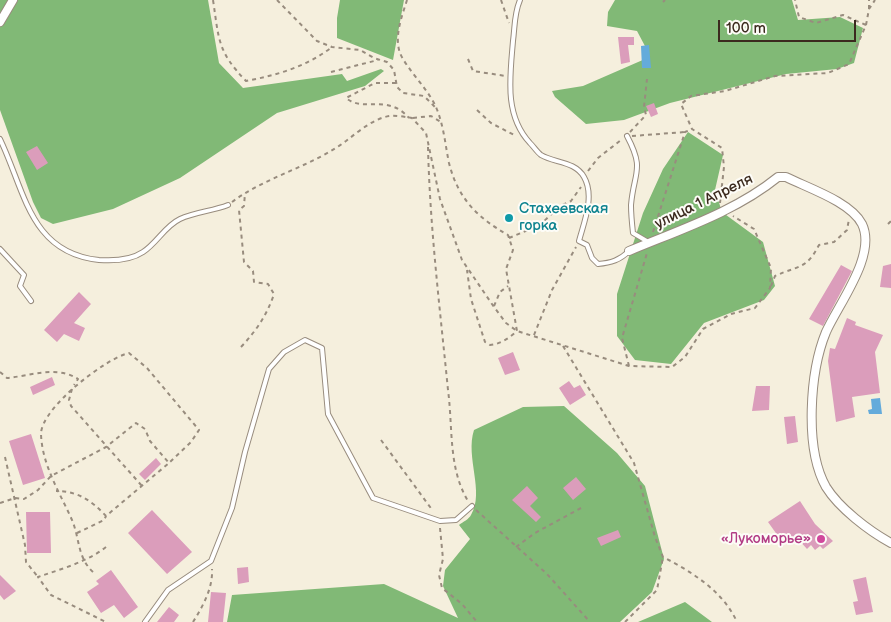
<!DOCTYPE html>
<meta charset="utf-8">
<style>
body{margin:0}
#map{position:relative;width:891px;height:622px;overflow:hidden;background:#f5efdd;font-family:"Balsamiq Sans",sans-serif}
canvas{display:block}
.scale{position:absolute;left:718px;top:20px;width:138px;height:22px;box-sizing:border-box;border:2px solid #3b2a1e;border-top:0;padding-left:6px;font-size:15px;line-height:18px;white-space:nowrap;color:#3b2a1e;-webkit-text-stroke:4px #fdfcf7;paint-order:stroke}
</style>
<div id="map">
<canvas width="891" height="622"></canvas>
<div class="scale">100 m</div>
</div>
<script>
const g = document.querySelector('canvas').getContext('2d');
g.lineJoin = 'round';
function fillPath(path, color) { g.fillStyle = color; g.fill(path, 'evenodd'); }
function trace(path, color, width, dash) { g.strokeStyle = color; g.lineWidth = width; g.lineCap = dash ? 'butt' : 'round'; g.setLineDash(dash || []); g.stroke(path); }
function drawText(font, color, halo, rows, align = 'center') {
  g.font = font + ' "Balsamiq Sans",sans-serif'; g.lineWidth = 4; g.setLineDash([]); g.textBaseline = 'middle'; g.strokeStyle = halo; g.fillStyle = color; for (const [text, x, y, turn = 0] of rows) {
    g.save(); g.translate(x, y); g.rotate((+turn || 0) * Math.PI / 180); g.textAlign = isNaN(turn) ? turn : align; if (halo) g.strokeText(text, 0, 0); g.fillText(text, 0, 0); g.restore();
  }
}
const forest = new Path2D(`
 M0 0H208L219 63 243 88 342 74 347 81 381 69 384 71 365 86 277 113 180 178 113 209 53 224 41 218 33 202 0 110Z
 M340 0H404L393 60 337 38V18Z
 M615 0H792L798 20 840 17 863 28 854 63 837 69 786 74 670 103 624 120 586 124 555 97 552 91 583 86 645 59 646 48 637 31 607 26 608 12Z
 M688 132 723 155 715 190 722 212 763 242 775 286 764 300 704 323 671 364 635 360 617 336V294L643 213 663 169Z
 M564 406 617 453 645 486 664 559 652 592 620 622H227L232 595 384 584 458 618 443 586 445 570 470 539 459 525C463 522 469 519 471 515 485 492 465 457 474 430L523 407Z
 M685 602 712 622H638Z`);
const water = new Path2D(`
 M649 45 651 68H642L641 46Z
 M880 398 882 414H869L868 410 872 409 871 399Z`);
const building = new Path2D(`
 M618 37H634V45H628L630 62 621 64Z
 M654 103 658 114 651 117 646 106Z
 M37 146 48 163 37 170 26 152Z
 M891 264V288L880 287 883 266Z
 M841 265 852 271 823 326 809 319Z
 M79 292 91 304 74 323 85 328 79 341 64 334 57 342 44 330Z
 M847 318 856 322 855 325 883 335 875 352 880 393 852 397 855 417 836 422 828 361 830 348 835 349Z
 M513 352 520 370 505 375 498 358Z
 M52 377 55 385 33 395 30 387Z
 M569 381 574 388 580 385 586 395 570 405 559 388Z
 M756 386H770L769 410 752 411Z
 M795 416 798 442 787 444 784 417Z
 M31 434 45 478 23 485 9 441Z
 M156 458 161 464 145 480 139 474Z
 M576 477 586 489 573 500 563 488Z
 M527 486 538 498 530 506 541 517 536 522 512 500Z
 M800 501 815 524 833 541 823 549 820 546 815 550 811 545 807 549 798 539 790 544 783 533 778 536 768 522Z
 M152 510 192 552 167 574 128 533Z
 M26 512H50L51 553H27Z
 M618 530 621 537 601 546 597 538Z
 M248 567 249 582 238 584 237 568Z
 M111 570 138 607 124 618 114 605 101 613 87 592 99 584 96 581Z
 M0 575 16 591 4 600 0 595Z
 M866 577 873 612 856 615 853 602 858 601 853 580Z
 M211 592 226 593 223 622H208Z
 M169 607 179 615 174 622H157Z`);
const path = new Path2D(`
 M213 0C219 39 217 51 246 81 277 75 306 67 332 47
 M277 0 317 41 332 47 360 50 374 58 387 62 394 70 397 87 403 93 424 96 435 107
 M407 0C402 16 394 36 400 53 406 68 428 89 436 107 444 126 445 144 449 163 458 199 478 218 508 235L513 250 506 269 517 331C509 338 501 344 490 345L485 342 471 299 467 270
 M501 0 509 23
 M663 2 665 0
 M869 9V0
 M866 25 869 9 875 0
 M468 59 473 71 506 76
 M331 72 378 60
 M396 83H375L346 98C364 113 387 93 409 118
 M477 110 491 123 516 136
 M413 118 431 116 441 122
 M630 132 646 115 644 107 647 79
 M632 136 685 132
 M428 147C430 229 440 309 448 390 453 427 448 468 468 501
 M588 171 598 158 621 140
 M232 202C267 176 311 167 346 141 359 131 373 119 389 116 396 115 405 117 412 118L426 133 440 199 462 260 494 307 506 323 517 331 629 366 672 367 685 357 703 329 731 314 755 308 770 288 771 268 754 229 733 216
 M720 203 724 167 722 148 692 129 681 104 691 96 725 91 775 76 828 73 849 64 866 25 843 15 816 23 799 17 795 0
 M888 224 891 221
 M653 232 685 132 692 129
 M509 238 540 225 560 206 571 201 581 187
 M771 286 775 276C799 265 806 270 819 245L834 242 847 230 849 219
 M494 306 500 292 508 286
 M534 335 552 290 576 247
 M563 346 634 463 655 537 663 557C692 572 723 591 737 622
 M241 347C256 331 267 315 274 294L268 284 254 282 253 271 244 262 239 210 244 206 245 193
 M629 366 622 338 647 253
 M0 372 7 378C30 376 57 365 78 379L74 385
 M72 389 69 400 71 406 142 486
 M381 440 433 511
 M5 457 25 545 26 562 38 577
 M0 503 15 498 24 499 38 490 51 476 106 447 136 423 145 429 150 441 169 463 106 516C92 501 78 491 56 491
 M476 510 547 574 590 622
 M440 528 443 559 439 575 442 588 462 604 477 622
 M77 533 104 520 106 516
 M106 547C87 562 61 569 38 577L51 595 106 622
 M516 547 535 533 581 508
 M93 572C77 557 80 539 72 520 60 493 42 465 41 434 41 408 106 358 129 353L147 368 199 430 191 442 169 463
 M193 622C203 606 213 588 212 569
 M625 622 657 590 663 557`);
const lane = new Path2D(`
 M520 0C514 14 515 26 513 41 510 77 504 115 530 143 534 147 537 152 541 155 554 163 575 161 584 177 595 196 584 222 579 241L587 245 592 258 598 264C611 263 620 260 629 251
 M627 136C645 170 634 171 631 205 631 214 632 224 633 233L650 243
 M0 139C25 191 30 253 99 260 113 261 131 260 143 252 157 243 165 226 180 219 195 212 213 211 228 205
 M0 249 24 275 20 286 31 301
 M145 622 168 590 211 561 232 508 245 452 269 369 284 352 305 340 322 348 328 414 373 498 440 521 456 520 472 506`);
const street = new Path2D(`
 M0 22 13 0
 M629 251C679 230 735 212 778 177H786C808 188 851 202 862 224 877 255 839 303 826 332 810 371 804 448 826 487 839 508 869 531 891 543`);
const markers = [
 [509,218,5,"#0f9aa8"],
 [821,539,5,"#d1479c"]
];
const streetNames = [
 ["улица 1 Апреля",704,202,-26]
];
const cultureNames = [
 ["Стахеевская",519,209],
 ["горка",519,226]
];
const hotelNames = [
 ["«Лукоморье»",811,539]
];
fillPath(forest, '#81b976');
fillPath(water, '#64abdb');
fillPath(building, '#db9dbb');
trace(lane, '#988c7e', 6);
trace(street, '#988c7e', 10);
trace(path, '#988c7e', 2, [4, 4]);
trace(lane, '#fff', 4);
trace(street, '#fff', 8);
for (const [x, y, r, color] of markers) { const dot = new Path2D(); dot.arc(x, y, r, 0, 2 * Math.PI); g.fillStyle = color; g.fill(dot); trace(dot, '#fdfcf7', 2); }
drawText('15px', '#3b2a1e', '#fdfcf7', streetNames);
drawText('15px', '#0d838f', '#fdfcf7', cultureNames, 'left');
drawText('15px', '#b23c85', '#fdfcf7', hotelNames, 'right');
</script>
